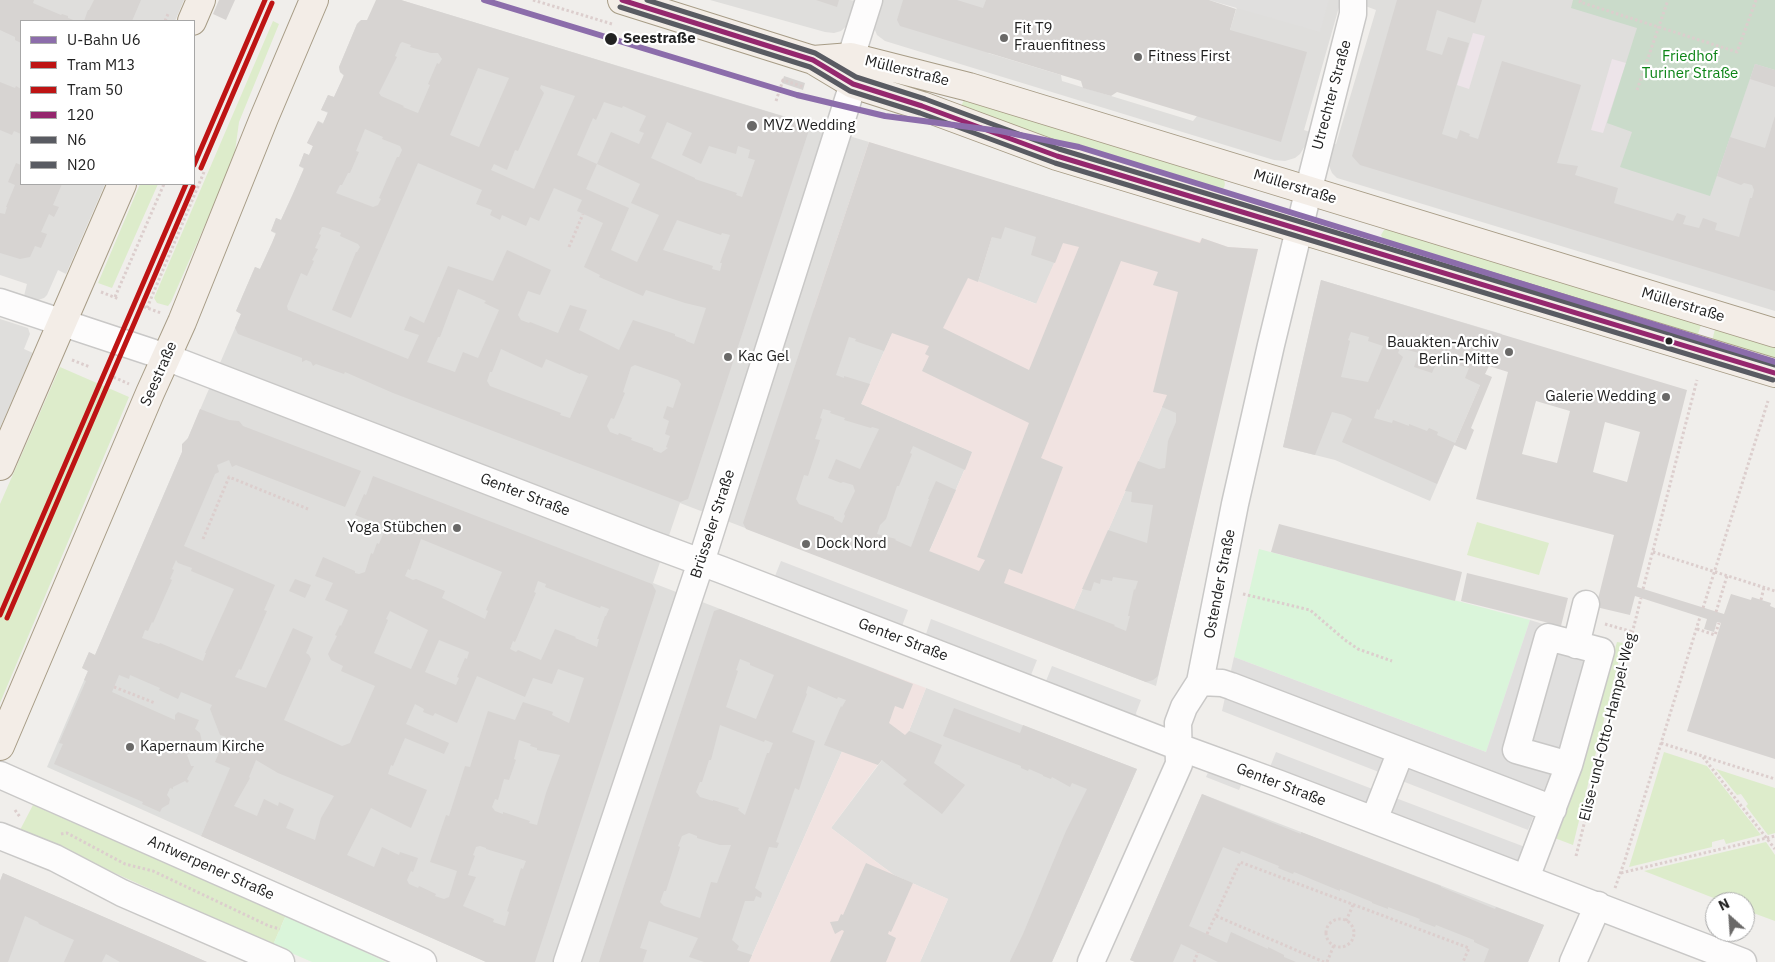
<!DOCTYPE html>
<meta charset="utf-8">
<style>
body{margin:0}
#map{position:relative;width:1775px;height:962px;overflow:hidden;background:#f0eeeb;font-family:"IBM Plex Sans",sans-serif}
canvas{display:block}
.legend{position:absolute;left:20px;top:20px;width:175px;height:165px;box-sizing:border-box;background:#fff;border:1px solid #a7a7a7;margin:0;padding:6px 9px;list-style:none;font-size:15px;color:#222}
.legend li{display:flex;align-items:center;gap:10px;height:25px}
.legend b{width:25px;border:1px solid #a7a7a7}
.north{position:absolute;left:1705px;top:892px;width:50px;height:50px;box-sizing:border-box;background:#fff;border:1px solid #a7a7a7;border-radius:50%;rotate:334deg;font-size:14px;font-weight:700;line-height:20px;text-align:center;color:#222}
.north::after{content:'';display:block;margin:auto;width:18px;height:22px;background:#6a6968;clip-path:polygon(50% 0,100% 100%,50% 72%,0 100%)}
</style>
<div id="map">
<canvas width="1775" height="962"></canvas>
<ul class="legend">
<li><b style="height:6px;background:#8c6dab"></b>U-Bahn U6</li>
<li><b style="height:6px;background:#be1414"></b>Tram M13</li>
<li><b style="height:6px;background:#be1414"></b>Tram 50</li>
<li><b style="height:6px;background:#95276e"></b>120</li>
<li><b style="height:6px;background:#595b62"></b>N6</li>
<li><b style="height:6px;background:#595b62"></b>N20</li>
</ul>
<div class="north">N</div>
</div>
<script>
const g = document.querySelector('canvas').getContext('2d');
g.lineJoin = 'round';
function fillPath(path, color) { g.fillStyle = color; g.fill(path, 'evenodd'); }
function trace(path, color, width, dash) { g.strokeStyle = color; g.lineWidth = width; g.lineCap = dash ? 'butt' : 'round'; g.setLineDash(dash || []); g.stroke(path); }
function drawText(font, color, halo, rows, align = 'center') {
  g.font = font + ' "IBM Plex Sans",sans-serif'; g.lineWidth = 4.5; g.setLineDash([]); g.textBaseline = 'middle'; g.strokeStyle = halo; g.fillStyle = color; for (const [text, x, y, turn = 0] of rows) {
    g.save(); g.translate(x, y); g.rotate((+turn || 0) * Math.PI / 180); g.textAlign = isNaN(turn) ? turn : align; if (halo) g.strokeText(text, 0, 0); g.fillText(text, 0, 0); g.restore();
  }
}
const residential = new Path2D(`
 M0 0H184L175 21H21V184H105L66 274 58 270 47 295 44 298 35 301 24 296 27 284 0 275Z
 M401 0 869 142 815 307 892 333 861 404 972 452 912 592 680 503 653 583 878 670 749 962H486L201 836 258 706 102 639 241 314 236 311 255 267 260 269 276 234 271 231 276 218 281 220 304 169 299 166 304 153 309 155 313 146 307 143 318 121 323 123 328 113 321 110 328 95 334 97 344 76 340 72 339 67 357 24 360 21 368 20Z
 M710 0H850L855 1 850 23 841 31 834 33 825 32Z
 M884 0H1004L988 53 1061 75 1062 81 1193 121 1197 116 1230 30 1239 0H1341L1304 130 1310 132 1305 146 1300 154 1295 158 1285 161 1274 160 885 41 877 35 872 23 877 3Z
 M1360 0H1775V311L1337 178 1332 173 1327 161 1332 143 1336 144 1376 10 1360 4Z
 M1008 185 1079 206 1037 304 978 282Z
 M1321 280 1502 334 1430 501 1335 460 1283 447Z
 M0 319 28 328 30 334 24 349 33 353 0 428Z
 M1167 395 1220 408 1156 686 1057 648Z
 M926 688 1137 769 1052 962H920L948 899 894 875 831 828 895 743 898 745 909 731Z
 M1202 794 1544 925 1528 962H1135L1130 960Z
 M3 873 207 962H0V881Z`);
const commercial = new Path2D(`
 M869 142 1008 185 978 281 1036 304 1079 206 1199 242 1202 238 1228 247 1258 249 1220 408 1167 396 1057 648 912 592 972 452 861 404 892 333 814 308Z
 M878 670 926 688 909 731 898 745 894 743 831 828 894 875 948 899 920 962H749Z`);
const industrial = new Path2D(`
 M1473 33 1485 36 1469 89 1457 85Z
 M1612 59 1626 63 1603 133 1591 130Z`);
const religious = new Path2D(`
 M102 639 258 706 201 836 47 767 88 671 82 668 89 652 95 655Z`);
const grass = new Path2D(`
 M273 21 279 24 239 122 234 159 171 302 168 306 157 303 154 298Z
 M964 100 1222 178C1227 183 1225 188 1220 191L1061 143 961 106Z
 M140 184H158L112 288 98 283Z
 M1388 229 1701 325 1697 337 1385 242 1381 235 1384 230Z
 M1715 329 1775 347V360L1712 341Z
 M60 367 129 397 0 703V504Z
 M1477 522 1549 543 1539 575 1467 555Z
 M1617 642 1623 643 1573 845 1552 837 1595 716Z
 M1664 752 1707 766 1761 835 1726 844 1724 839 1712 842V847L1629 867Z
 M1716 769 1775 788V833L1768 835 1746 806 1748 804 1741 794 1737 795Z
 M33 805 286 915 273 945 20 830Z
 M1766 842 1775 855V921L1745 910V902H1724L1644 871Z`);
const cemetery = new Path2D(`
 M1573 0H1775V70L1755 64 1710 196 1620 167 1632 132 1607 123 1637 28 1571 8Z`);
const park = new Path2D(`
 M1259 549 1530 620 1486 752 1234 657Z
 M286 915 386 962H312L273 945Z`);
const parking = new Path2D(`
 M1209 0H1329L1320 32Z
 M781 561 908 610 902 626 775 576Z
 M931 619 1037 660 1031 675 926 634Z
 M1530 620 1615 646 1595 716 1572 785 1549 777 1528 830 1222 711 1234 657 1486 752Z
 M1052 666 1141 700 1136 713 1137 716 1046 681Z
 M1276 752 1375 790 1369 805 1270 767Z
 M1209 770 1242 783 1239 790 1206 777Z
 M1393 797 1525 847 1519 862 1388 812Z`);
const building = new Path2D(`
 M0 0H34L33 3 61 15 62 14 68 16V18L76 21H21V43L15 40V37L0 30Z
 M94 0H141L132 21H84L88 10H89Z
 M219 0H235L226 20 213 14Z
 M376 0H401L805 123 809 130 688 499 680 502 393 393 345 372 344 374 316 364 313 366 311 362 306 360 302 362V358L238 334 235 328 241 314 236 311 255 267 260 269 272 243 276 233 271 231 276 218 281 220 293 194 304 168 299 166 304 153 309 155 313 146 307 143 318 121 323 124 328 112 321 110 328 95 334 97 344 75 340 72 339 67 357 24 361 20H367ZM402 42 411 45 410 47 431 53H438L442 59 439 64 437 63 428 84 430 85 418 113 403 107 404 106 381 96 379 93 397 57 395 56 400 44ZM478 68 509 78 479 147 450 135ZM541 85 575 96 534 189 491 170 494 164 507 170 515 150 518 151 544 93 540 88ZM604 102 622 108 623 106 646 116 639 131 644 133 639 144 611 132 597 164 640 184 631 203 659 215 637 262 611 250 629 208 586 189 597 164 577 155 593 118 596 120ZM667 122 692 133 682 155 701 164 709 146 736 154 738 146 750 150 748 158 755 160 742 197 736 195 737 193 695 179V178L651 158ZM365 129 383 137 382 139 400 146 402 150 399 157H397L379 198 381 199 378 205 373 207 336 193 340 185H342L348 173H350L359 152 356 151ZM418 163 482 190 476 204 492 210 490 215 500 220 502 215 526 226 530 217 539 221 554 188 582 200 577 211 603 223 584 267 600 275 599 277 643 296 646 290 685 303 706 308 694 344 686 341V340L675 336V334L633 320 619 350 579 330 587 310 570 305 558 333 530 322 529 323 521 320 518 315 528 291 540 295 551 270 507 250 493 281 448 266 424 323 410 316 404 330 419 335 408 359 288 310 287 306 301 273 307 276 314 261 312 260 318 249 315 248 321 235 319 234 322 227H324L341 233 340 236 358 244 360 247 357 252H356L332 310 351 318ZM677 220 721 235 722 233 730 235 720 263H722L720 271 712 269 713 266 663 250ZM458 289 486 301 484 303 499 310 478 358 463 352 455 372 427 362 438 337H440ZM501 349 542 368 546 359 580 374 581 373 588 376 570 418 560 415 561 413 490 386 487 381 490 372H492ZM635 365 678 380 681 384 673 408 667 406 663 418 669 421 665 434 670 436 666 447 668 448 661 453 653 450V448L631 440 632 438 619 433 618 435 610 432 607 426 611 418 614 419 625 393 623 392 631 367Z
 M816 0H839L837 7Z
 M903 0H957L983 8 986 0H1209L1236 9 1230 30 1307 52 1281 142 1117 92 1111 96 1083 88 1081 81 900 26 897 20Z
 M1397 0H1482L1475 23 1437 10 1426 50 1442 55 1448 37 1469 43 1442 134 1457 139 1460 130 1470 134 1469 136 1478 139 1502 61 1581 85 1557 163 1578 166 1575 175 1618 188 1614 203 1673 221 1677 213 1686 216 1683 224 1699 228 1703 218 1717 223 1715 230 1739 237 1750 198H1752L1754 190 1752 185 1744 183 1741 185 1717 176 1730 137 1765 148 1775 116V291L1360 165 1352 156Z
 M1755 64 1775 70V87L1750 79Z
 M784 76 805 83 803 90 782 83Z
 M0 82 15 88 16 86 21 89V134L14 131 12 135 0 130Z
 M869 142 1200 243 1202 238 1228 247 1258 249 1158 676 1153 680 1146 682 746 529 743 523ZM1005 227 1036 237 1031 255 1055 263 1063 243 1079 247 1029 370 943 328 968 278 978 282 992 237 1001 239ZM1121 261 1158 272 1153 285 1178 292 1153 392 1167 395 1162 407 1176 413V422L1168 441 1165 468 1159 469 1138 461 1125 491 1132 492 1131 502 1153 505 1147 543 1108 530 1082 589 1091 591 1094 582 1100 584 1101 579 1112 581 1113 577 1138 581 1135 590 1134 589 1128 616H1130L1126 631 1114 626 1115 625 1004 583 1009 569 1022 574 1063 467 1041 458ZM892 333 929 346 925 354 929 356 922 371 1029 423 977 557 985 560 979 571 929 551 956 490 936 481 928 499H929L911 547 895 540 896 539 877 534 880 525 886 519 897 486H899L912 454 910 453 913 446 965 470 972 452 861 404 870 384 844 376V378L836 375 849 337 856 339 855 341 884 351ZM823 409 831 411 830 413 845 418 844 420 871 428 872 427 879 429 860 469 836 459 828 478 841 483 843 482 853 485 855 491 844 514 845 516 842 523 834 519V517L799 504 796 499 804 475 808 476 820 440 815 439 822 419 820 418Z
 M16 163 21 165V184H62L53 205 59 207 54 217 49 214 41 232 47 234 41 248 35 246 30 257 20 259 0 253V213L5 214 7 207H6L15 185 8 182Z
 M1321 280 1687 390 1637 587 1724 614 1731 594 1751 600 1752 597 1771 603 1770 606 1775 608V759L1687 731 1721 623 1717 622 1714 632 1704 629 1707 619 1635 596 1630 615 1596 607 1614 535 1476 499 1508 372 1489 366 1485 374 1492 377 1471 428 1474 430 1466 450 1454 445 1437 484 1342 442 1352 419 1344 415 1332 412 1315 455 1283 447ZM1351 332 1369 337 1368 341 1383 346 1368 382 1341 377 1350 341 1348 340ZM1400 348 1419 353 1414 367 1432 373 1438 359 1469 368 1465 378 1480 385 1455 443 1437 435 1438 432 1429 428 1427 431 1409 424V426L1393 420 1392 423 1374 418 1377 409 1379 410 1403 357 1398 353ZM1536 401 1570 411 1557 463 1522 454ZM1605 422 1640 432 1627 482 1593 472Z
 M200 409 229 420 239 421 243 426 361 471 345 507 236 465 232 467 229 460 217 465 219 472 215 474 184 546 275 585 264 610 267 611 241 670 239 669 235 677 266 688 293 628 313 637 306 653 309 655 311 659 284 720 342 746 350 743 375 686 341 671 343 666 331 660 328 654 337 636 335 635 340 625 341 626 348 610 325 600 333 583 315 576 323 557 355 571V573L359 574 365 572 371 553 373 554 377 543 379 544 386 527 355 515 364 494 366 495 373 476 652 584 656 591 535 962H486L201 836 230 768 215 762 226 737 220 735 210 709 212 705 181 692 178 699 159 690 160 688 130 675 129 679 119 675 112 692 175 720V715L178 712 199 720 195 729 200 733 202 742 197 749 187 755 191 766H194L187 779 189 781 187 783 185 781 173 787V789L170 788 167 795 170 799 169 804 162 808 160 812 142 804 143 802 54 764 63 744 59 743 86 681 84 680 88 671 82 668 89 652 95 655 182 452V444L188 438ZM421 539 502 572 486 610 488 611 485 619 442 598 445 591 416 579 413 580 405 576 408 569 410 570ZM176 560 178 563 192 568 191 571 234 589 205 653H206L203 661 160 643 159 644 142 638 145 630 148 631 152 622 153 623 172 580 170 579 174 570 172 569ZM538 581 546 584 545 587 600 608 601 606 609 609 606 616H605L597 639H599L597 647 575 638 576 637 555 629 541 660 518 650 516 652 510 649 513 641 515 642 536 593 534 592ZM390 611 428 630 411 669 374 653 388 620 386 619ZM439 640 469 652 467 659 465 658 457 677 459 678 456 685 425 672ZM558 669 584 678 569 723 552 715 553 712 523 702 515 720 488 711 470 767 465 766 449 816 446 815 430 862 457 871 449 897 444 899 435 896 436 894 419 886 418 888 409 884 407 880 411 871 413 872 418 858 400 852 399 855 382 847 374 867 347 855 371 808 411 828 427 790 388 774 391 765 393 766 405 738 444 754 449 743 406 724 415 704 424 709 423 712 433 716 435 713 457 723 477 676 525 697 533 678 552 684ZM519 740 531 744 530 746 537 748V750L560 755 546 793 537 825 529 823 530 821 503 812V814L495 811 492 807 495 799 498 800 504 779 509 780 516 760 514 759ZM256 760 278 773 334 796 321 818 315 840 286 828 294 809 279 802 278 806 264 799 257 816 234 806 250 778 249 777ZM480 846 486 848V849L526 861 523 869 521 868 507 911 509 912 505 926 493 922 494 919 463 906 476 877 468 875 475 856 473 855 476 847Z
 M1279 524 1462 572 1455 601 1271 552Z
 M1467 573 1568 598 1561 626 1461 601Z
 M295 579 311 585 305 598 289 591Z
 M720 609 913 684 903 709 895 706 889 723 905 735 909 731 942 745 934 763 965 785 942 814 903 784 907 780 882 760 878 765 824 745 841 706 842 707 846 700 838 697 837 699 808 686 806 693 807 694 792 732 815 741 799 790 795 788 776 842 779 843 777 848 769 847 755 888 762 893 761 898 756 896 754 901H745L732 940 739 946 737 950 752 955 749 962H704L689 957 698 938 649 921 640 948 647 950 643 962H599L714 611ZM740 659 750 663V665L774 675 756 719 726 707 738 671 736 670ZM720 725 764 742 765 740 773 743 769 753H767L745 815 738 810 739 808 713 800V801L700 797 696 792 700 782H702L709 760H711ZM689 833 697 836V838L720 845H731L717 883 711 882 700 918 664 906 660 902 664 891H666L680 847 678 846 682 836Z
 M954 708 1020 733 1023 725 1137 769 1052 962H1010V961L1023 934 1066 831 1087 789 1072 783 1070 787 1052 777 1051 779 1043 776V775L1029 769 1028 771 1021 768V766L943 736Z
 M1202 794 1273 823 1301 834V832L1441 886V887L1495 909 1496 907 1544 925 1528 962H1484L1489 949 1474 942V940L1436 925 1435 927 1419 921 1420 919 1388 907V909L1372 903V902L1340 889V891L1294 872 1293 874 1278 868 1279 866 1241 851 1240 854 1223 847 1189 926 1227 943 1231 932 1268 949V947L1284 955V957L1296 962H1218L1181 944 1173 962H1135L1130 960Z
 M866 863 913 883 891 932 889 931 888 934 896 938 886 962H830L844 931 842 930 835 934 830 922 838 921 841 914 843 915Z
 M3 873 157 940 207 962H120L106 954 102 962H64L74 940 39 924 38 922 25 916 8 962H0V881Z`);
const path = new Path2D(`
 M533 0 612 24
 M1581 0 1580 2 1737 52 1756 0
 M165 21 168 14
 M1637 90 1668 0
 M776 101 783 80 804 87
 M569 247 583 214
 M101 292 119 299
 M115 297 164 184
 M139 305 161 313
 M147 308 204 172
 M72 360 90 367
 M109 375 129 384
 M203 539 229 477 308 509
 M1653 552 1775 591
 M1643 589 1697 380
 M1243 594 1310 610 1345 640 1358 649 1392 661
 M1761 600 1764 587
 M1703 608 1768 401
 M1716 612 1727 576
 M1605 624 1633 632
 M1697 629 1715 635 1719 623
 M114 687 155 703
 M1661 743 1775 779
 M1703 757 1775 849
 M15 810 20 817
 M61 834 67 833 125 864 153 871 269 926 280 929
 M1576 856 1641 598
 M1621 873 1775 836
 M1615 888 1624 863 1700 617
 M1216 916 1324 962
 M1326 933a14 14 0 1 1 28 0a14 14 0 1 1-28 0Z
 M1346 921 1353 905
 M1207 934 1240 862 1469 948 1463 962
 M1194 962 1198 952
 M1327 962 1334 945`);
const minor = new Path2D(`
 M851 57 869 0
 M0 302 166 357 649 543 722 570 1179 747 1280 784 1743 962
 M1576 645 1586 604
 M1200 682 1222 683 1231 686 1553 809
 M0 775 423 962
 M1374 820 1401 751
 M0 836 55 858 122 893 281 962
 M1526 878 1569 765 1601 651 1548 637 1516 750 1569 765
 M567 962 701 562 853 84
 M1091 962 1179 764 1178 723 1184 707 1200 682 1235 504 1271 345 1312 176 1353 14V0
 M1573 962 1598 905`);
const major = new Path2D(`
 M622 0 813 60 853 84 922 106 1057 156 1775 373
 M192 21 201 0
 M813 60 851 57 969 87 1775 333
 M0 466 122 184
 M0 746 150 393 182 322 264 118 314 0`);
const bus1 = new Path2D(`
 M622 0 813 60 853 84 922 106 1057 156 1775 373`);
const bus2 = new Path2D(`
 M620 7 810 67 850 91 920 113 1055 163 1773 380`);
const bus3 = new Path2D(`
 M647 0 815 53 856 77 925 99 1059 149 1775 365`);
const tram1 = new Path2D(`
 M194 165 265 0
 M0 615 186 184`);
const tram2 = new Path2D(`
 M201 168 272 3
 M7 618 193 187`);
const metro1 = new Path2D(`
 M484 0 797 95 885 116 1000 131 1079 147 1775 362`);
const markers = [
 [1004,38,5,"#6a6968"],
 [611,39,7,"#222"],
 [1138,57,5,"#6a6968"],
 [752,126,6,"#6a6968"],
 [1669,341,4.5,"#222"],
 [1509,352,5,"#6a6968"],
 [728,357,5,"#6a6968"],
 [1666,397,5,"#6a6968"],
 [457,528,5,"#6a6968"],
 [806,544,5,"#6a6968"],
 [130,747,5,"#6a6968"]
];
const poiNames = [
 ["Fit T9",1014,29],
 ["Frauenfitness",1014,46],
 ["Fitness First",1148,57],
 ["MVZ Wedding",763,126],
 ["Bauakten-Archiv",1499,343,"right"],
 ["Berlin-Mitte",1499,360,"right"],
 ["Kac Gel",738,357],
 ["Galerie Wedding",1656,397,"right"],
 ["Yoga Stübchen",447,528,"right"],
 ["Dock Nord",816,544],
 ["Kapernaum Kirche",140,747]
];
const stopNames = [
 ["Seestraße",623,39]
];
const parkNames = [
 ["Friedhof",1690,57],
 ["Turiner Straße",1690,74]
];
const streetNames = [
 ["Müllerstraße",907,71,14],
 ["Utrechter Straße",1332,95,-75],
 ["Müllerstraße",1295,187,17],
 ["Müllerstraße",1683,305,17],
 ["Seestraße",159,374,-66],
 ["Genter Straße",525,495,21],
 ["Brüsseler Straße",713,524,-72],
 ["Ostender Straße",1220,584,-79],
 ["Genter Straße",903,640,21],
 ["Elise-und-Otto-Hampel-Weg",1608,727,-76],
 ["Genter Straße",1281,785,21],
 ["Antwerpener Straße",211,868,24]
];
fillPath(residential, '#dfdedc');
fillPath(commercial, '#f1e3e1');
fillPath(industrial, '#ede4e9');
fillPath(religious, '#dededc');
fillPath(grass, '#ddeccb');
fillPath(cemetery, '#cadbca');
fillPath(park, '#daf5da');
fillPath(parking, '#e0dfde');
fillPath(building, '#d7d4d2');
trace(minor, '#c9c8c7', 29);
trace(major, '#a79c86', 30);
trace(path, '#dccecd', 3, [2.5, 2.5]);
trace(minor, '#fdfcfc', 26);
trace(major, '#f3ede7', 28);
trace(bus1, '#95276e', 5);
trace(bus2, '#595b62', 5);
trace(bus3, '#595b62', 5);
trace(tram1, '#be1414', 5);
trace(tram2, '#be1414', 5);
trace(metro1, '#8c6dab', 6);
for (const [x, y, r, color] of markers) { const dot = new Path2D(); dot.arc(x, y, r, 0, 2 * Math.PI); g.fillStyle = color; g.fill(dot); trace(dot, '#fff', 2); }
drawText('15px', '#222', '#fff', poiNames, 'left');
drawText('bold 15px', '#222', '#fff', stopNames, 'left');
drawText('15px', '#0c8416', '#fff', parkNames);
drawText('15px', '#222', '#fff', streetNames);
</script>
